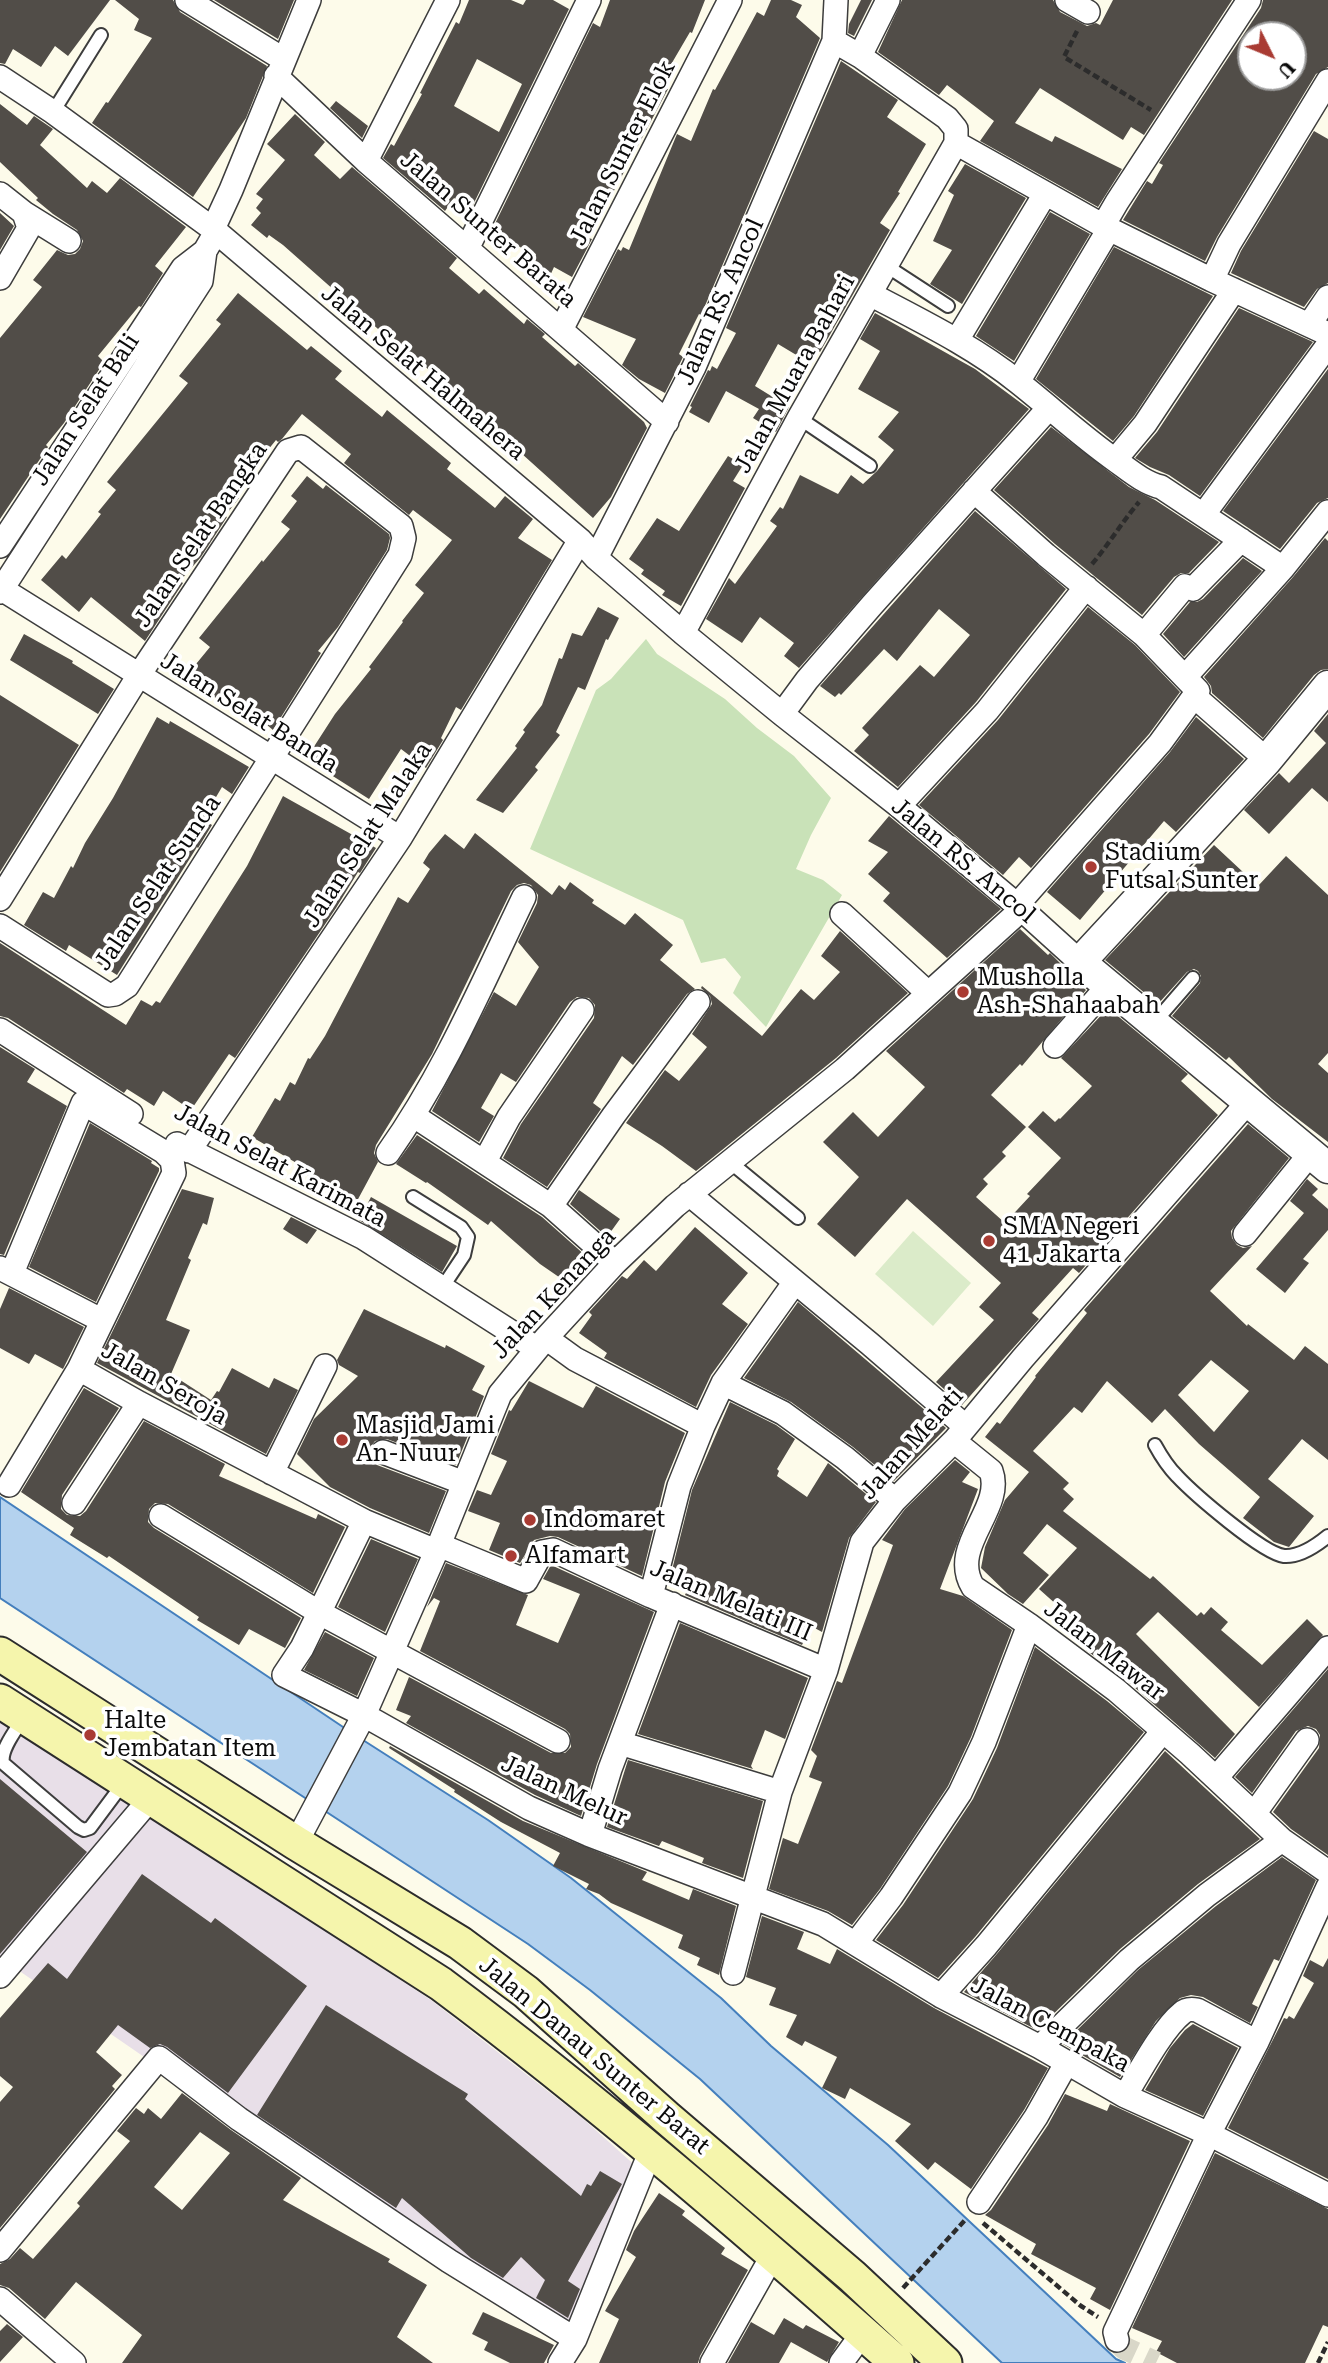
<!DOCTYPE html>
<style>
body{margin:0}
#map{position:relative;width:1328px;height:2363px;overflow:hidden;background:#fdfbea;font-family:"Roboto Serif",serif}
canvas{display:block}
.north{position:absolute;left:1237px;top:21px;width:70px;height:70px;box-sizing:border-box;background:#fff;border:2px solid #9d9d9d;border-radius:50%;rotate:133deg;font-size:19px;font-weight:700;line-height:28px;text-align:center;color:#0a0a0a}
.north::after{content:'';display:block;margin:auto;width:24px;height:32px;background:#a93b33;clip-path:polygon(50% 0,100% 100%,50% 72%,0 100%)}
</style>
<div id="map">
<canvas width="1328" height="2363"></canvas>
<div class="north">U</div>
</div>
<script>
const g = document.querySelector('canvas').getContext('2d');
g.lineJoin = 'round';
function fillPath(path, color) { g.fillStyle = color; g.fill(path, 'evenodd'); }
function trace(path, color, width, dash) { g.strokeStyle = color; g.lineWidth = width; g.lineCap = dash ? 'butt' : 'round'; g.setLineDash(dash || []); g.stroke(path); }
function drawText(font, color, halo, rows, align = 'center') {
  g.font = font + ' "Roboto Serif",serif'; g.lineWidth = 7; g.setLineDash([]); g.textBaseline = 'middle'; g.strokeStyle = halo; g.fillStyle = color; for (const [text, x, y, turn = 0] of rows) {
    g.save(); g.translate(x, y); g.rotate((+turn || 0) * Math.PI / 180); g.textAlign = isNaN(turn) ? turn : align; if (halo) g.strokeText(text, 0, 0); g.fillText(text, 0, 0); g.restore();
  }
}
const industrial = new Path2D(`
 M0 1719 431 2000 581 2117 638 2168 562 2345 18 1970 0 1983Z`);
const green = new Path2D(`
 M646 639 657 654 725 699 757 728 794 756 831 798 811 835 796 869 823 880 842 895 766 1027 733 993 741 977 725 958 701 963 683 920 530 849 596 690 611 679Z`);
const pitch = new Path2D(`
 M913 1231 971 1283 933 1326 875 1274Z`);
const water = new Path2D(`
 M0 1497 352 1733 488 1820 571 1878 721 1998 771 2046 888 2145 1116 2359 1125 2363H1002L700 2079 590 1990 528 1944 0 1598Z`);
const building = new Path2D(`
 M0 0H110L68 56 55 46 41 67 13 49 5 64 0 63Z
 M115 0H173L180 12 267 66 246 118 193 197 92 123 106 102 108 103 152 38 134 30 139 19Z
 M214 0H294L278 39Z
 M469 0H511L523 5 526 0H553L569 9 472 207 454 198 445 211 383 158 391 144 394 146 422 94 420 93 456 22 459 24ZM477 59 522 84 499 132 454 106Z
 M610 0H705L692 33 690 32 659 85 668 89 608 202 604 200 585 237 592 239 572 277 554 267 549 278 529 268 536 254 490 234 593 23 600 27Z
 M771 0H791L802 5 796 17 820 38 701 315 699 314 679 354 683 357 665 393 639 379 622 365 636 339 583 317 618 249 621 251 623 247 629 250 677 134 691 141 713 89 715 90 757 12 764 16Z
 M861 0H872L854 36 848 33 849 24Z
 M902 0H1053L1060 12 1087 26 1096 23 1100 25 1113 0H1232L1144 135 1131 127 1123 140 1040 88 1015 123 1052 142 1055 136 1122 169 1098 207 980 141 994 121 947 85 939 95 878 52Z
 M1263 0H1328V67L1316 74 1217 237 1205 261 1123 220 1147 181 1152 184 1163 165 1159 163 1261 8ZM1251 35H1293V77H1251Z
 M841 61 898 100 887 117 926 144 898 192 900 193 880 223 890 230 820 352 810 346 803 359 778 344 755 386 789 407 776 432 753 418 759 409 726 391 709 423 689 412 692 407 690 406 708 370 710 371 712 366 717 369 736 333 726 328Z
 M336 101 368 126 362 138 330 108Z
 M0 104 27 125 34 116 53 129 40 145 87 188 92 181 107 193 120 178 186 227 155 266 163 273 141 307 139 306 98 356 104 362 64 423 46 445 48 447 0 519V338L42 287 33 280 57 250 68 255 75 254 80 249 83 241 77 230 53 214 36 200 38 198 0 162Z
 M295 114 325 142 314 155 340 179 352 167 457 258 449 268 479 294 484 289 524 324 527 319 545 334 542 337 575 366 578 363 644 422 647 428 611 497 593 518 388 333 386 336 283 245 269 235 267 238 251 225 261 213 256 208 263 199 256 194 285 160 267 144Z
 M1314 131 1328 139V283L1317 289 1304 307 1231 273 1241 251Z
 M965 164 1026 198 962 304 930 284 952 250 933 241 954 195 948 191Z
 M1050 212 1090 234 1014 361 976 336Z
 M0 213 14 226 0 250Z
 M1114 247 1213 296 1134 416 1113 441 1036 379Z
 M238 293 307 350 311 346 342 371 335 379 382 417 387 410 451 463 447 469 495 508 505 496 533 519 518 538 552 560 461 710 456 707 441 738 443 740 426 768 401 749 369 799 306 759 335 714 371 669 369 667 403 622 402 621 424 593 415 585 452 540 413 510 409 515 344 463 351 454 302 414 282 439 278 442 276 440 233 493 239 498 225 516 227 517 201 557 180 581 183 583 145 641 91 597 79 612 41 580 62 555 66 559 101 514 98 512 116 490 107 482 188 383 179 376 221 324 216 320Z
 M1239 308 1313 342 1200 496 1169 475 1150 467 1135 458 1157 432Z
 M875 313 975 369 1029 409 799 668 784 656 794 643 760 617 742 643 706 619 729 578 735 584 777 526 770 521 780 507 783 509 800 475 838 494 851 475 863 484 877 471 894 450 878 437 899 412 858 389 880 351 860 339Z
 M1328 369V498L1317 503 1280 549 1223 511Z
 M1051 427 1129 487 1155 500 1219 542 1189 573H1181L1174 577 1142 615 1055 544 994 490Z
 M728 456 743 465 733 481 745 488 681 606 662 595 665 591 641 574 644 570 629 559 657 518 679 531Z
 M307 476 323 489 326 485 389 534 390 538 387 550 338 627 318 651 321 653 273 730 231 695 223 704 187 675 210 647 199 638 262 560 263 562 290 529 281 522 297 501 291 496Z
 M975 511 1066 589 976 702 898 787 854 751 869 735 862 728 920 665 934 677 970 635 939 609 897 661 884 649 841 695 839 693 835 697 820 686Z
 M1325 538 1328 541V669L1321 670 1314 675 1263 738 1212 693 1211 686 1204 677 1293 577Z
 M1243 558 1262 571 1184 657 1163 634 1190 602H1197L1203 599Z
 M598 607 619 618 608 640 606 639 585 690 578 687 556 732 560 735 535 767 538 770 503 813 476 800 517 748 515 746 525 732 523 730 542 705 559 658 562 659 572 633 582 636Z
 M1088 607 1135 645 1180 692 1149 734 1031 868 1019 857 1003 875 919 805 998 720Z
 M24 634 73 661 72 663 114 689 98 714 10 660Z
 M0 695 79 745 0 872Z
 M1328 714V802L1312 788 1269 834 1244 810 1279 773 1289 783 1326 743 1314 731Z
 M157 717 169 724 170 721 249 767 232 794 222 787 203 819 212 825 198 848 197 847 117 975 69 945 66 951 24 925 43 892 54 898 71 866 73 868 85 843 113 798Z
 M1196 717 1244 759 1176 832 1164 821 1080 920 1047 892 1170 752Z
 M283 796 376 848 360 873 358 872 336 908 235 1058 229 1054 191 1110 163 1091 154 1106 127 1089 124 1093 8 1018 0 1016V943L126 1025 141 1000 152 1006 156 1001 160 1003 247 866Z
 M889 816 1001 909 947 958 883 901 890 893 868 874 888 852 868 841Z
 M475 833 552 895 559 885 565 890 570 882 594 900 592 903 625 925 635 913 673 945 660 960 695 989 687 994 633 1065 622 1056 593 1103 601 1109 547 1187 503 1158 521 1124 594 1018 595 1005 589 998 577 997 570 1002 516 1082 501 1073 481 1108 494 1116 479 1142 432 1111 494 992 516 1006 539 967 518 942 537 903 538 895 531 885 524 883 517 885 511 891 432 1054 376 1145 374 1153 378 1162 357 1201 305 1174V1168L252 1137 275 1098 280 1101 290 1082 295 1085 308 1058 310 1059 325 1036 398 897 408 903 430 869 423 863 429 853 445 834 464 849Z
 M1214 845 1258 886 1286 856 1328 895V1053L1318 1064 1328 1073V1142L1272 1099 1229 1057 1226 1060 1172 1016 1200 983 1201 976 1198 971 1194 969 1187 972 1158 1004 1105 960Z
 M1020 929 1048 955 1050 953 1063 966 1069 975 1086 990 1022 1066 1020 1064 991 1095 1026 1127 1002 1152 1006 1156 983 1179 988 1184 976 1197 1005 1223 1030 1196 1027 1194 1061 1158 1028 1127 1043 1111 1055 1122 1059 1118 1060 1119 1092 1086 1061 1058 1108 1008 1188 1074 1181 1081 1218 1115 1079 1273 1073 1268 1032 1313 1039 1319 962 1405 936 1382 994 1320 979 1307 1001 1283 907 1199 855 1257 817 1224 859 1177 823 1142 853 1112 878 1137 925 1087 886 1051Z
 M840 931 908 993 836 1058 696 1171 662 1146 626 1123 665 1070 679 1081 707 1047 692 1034 712 1004 710 996 701 988 702 986 762 1036 801 989 814 1000 840 972 821 956Z
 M0 1047 35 1069 27 1082 67 1106 4 1255 0 1254Z
 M90 1123 152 1161 151 1163 159 1168V1171L96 1302 29 1267Z
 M1248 1124 1289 1158 1231 1231 1232 1238 1237 1245 1243 1248 1252 1246 1210 1291 1247 1326 1248 1324 1294 1360 1305 1346 1328 1364V1460L1302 1439 1268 1479 1314 1516 1289 1547 1274 1542 1243 1518 1260 1497 1199 1444 1165 1409 1152 1423 1107 1381 1082 1413 1074 1407 1033 1451 1069 1483 1063 1489 1074 1499 1063 1511 1150 1579 1153 1576 1197 1616 1201 1612 1204 1615 1211 1607 1228 1622 1221 1630 1262 1665 1307 1619 1323 1635 1259 1707 1158 1612 1136 1634 1235 1734 1215 1758 1125 1679 1086 1650 1095 1639 1039 1589 1077 1548 1047 1524 1023 1553 1049 1575 1023 1604 1008 1594 981 1568 985 1547 1005 1500 1029 1472 985 1437 997 1422 1000 1424 1036 1377 1035 1376 1087 1313 1084 1310 1100 1292ZM1211 1360 1249 1391 1214 1432 1178 1395Z
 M417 1135 542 1217 595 1264 568 1293 572 1286 540 1264 491 1221 488 1225 427 1182 426 1183 396 1164Z
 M1307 1179 1318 1189 1312 1195 1328 1209V1230L1303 1259 1309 1263 1285 1293 1256 1269 1304 1213 1290 1201Z
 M182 1189 214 1198 207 1225 203 1223 188 1258 191 1260 166 1320 190 1330 171 1374 211 1400 217 1391 219 1392 232 1368 269 1388 274 1378 298 1390 266 1454 97 1363Z
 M579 1190 620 1219 607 1237 570 1204Z
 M371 1197 457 1246 442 1272 359 1220Z
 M291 1217 317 1230 307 1244 283 1229Z
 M695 1227 748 1273 722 1304 748 1324 711 1375 696 1407 604 1358 607 1353 579 1333 592 1315 589 1312 622 1276 627 1279 644 1260 656 1271Z
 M9 1288 84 1327 63 1369 35 1354 29 1364 0 1348V1309Z
 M798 1302 946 1428 894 1481 853 1447 791 1402 744 1378Z
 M364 1309 445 1348 446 1345 485 1366 472 1390 484 1396 456 1465 387 1439 375 1441 370 1448 372 1460 377 1465 446 1491 429 1533 370 1508 330 1487 297 1454 314 1419 358 1376 339 1365 337 1360Z
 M529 1381 583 1408 596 1386 685 1433 665 1482 642 1576 558 1537 550 1536 534 1540 520 1563 489 1550 500 1523 468 1511 477 1490 491 1495 507 1461 491 1454 509 1410 511 1411Z
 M84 1388 119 1408 62 1495 61 1509 67 1515 80 1516 86 1511 144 1421 225 1464 219 1476 316 1519 318 1514 345 1527 313 1593 168 1504 155 1503 149 1509 148 1522 154 1528 301 1618 285 1648 249 1629 239 1645 197 1620 199 1617 109 1556 107 1558 70 1535 74 1528 21 1492Z
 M730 1402 776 1425 795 1439 777 1469 779 1471 777 1476 807 1497 828 1463 876 1502 849 1538 822 1632 811 1626 802 1645 685 1595 691 1582 671 1574 692 1490Z
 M955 1460 970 1472 962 1482 978 1489 940 1589 963 1596 1012 1630 971 1737 948 1786 880 1889 852 1925 828 1911 769 1889 783 1838 798 1844 822 1782 809 1777 817 1756 811 1750 837 1681 842 1683 893 1545 882 1540 905 1509Z
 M371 1539 418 1559 385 1632 338 1607Z
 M446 1563 528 1595 516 1625 558 1643 580 1594 543 1579 551 1565 654 1612 597 1764 581 1816 535 1795 406 1723 411 1716 396 1710 409 1677 551 1753H565L571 1747 570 1734 565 1729 420 1651 440 1601 434 1598 427 1607Z
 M680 1623 808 1678 785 1739 765 1730 751 1766 753 1769 638 1734Z
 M325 1632 374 1658 357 1696 304 1670Z
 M1035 1647 1107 1701 1144 1732 975 1937 938 1978 876 1940 903 1905 973 1799 997 1748Z
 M1328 1669V1855L1291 1829 1273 1812 1319 1748 1320 1735 1316 1729 1308 1726 1296 1731 1252 1793 1235 1777Z
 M390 1746 523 1821 647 1872 642 1880 689 1900 693 1889 736 1906 719 1975 697 1965 700 1958 678 1948 683 1935 611 1903 599 1894 586 1889 589 1884 553 1866 560 1853 501 1822 454 1792 455 1790 389 1748Z
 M1165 1751 1260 1839 1198 1884 1120 1949 1037 2030 964 1992 996 1955Z
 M628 1760 763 1801 743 1878 702 1863 704 1858 662 1841 659 1846 607 1827Z
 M0 1779 87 1852 0 1954Z
 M1282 1857 1316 1880 1279 1961 1274 1959 1252 2004 1258 2007 1250 2023 1203 1997 1191 1995 1180 1998 1156 2021 1120 2077 1063 2044 1138 1970 1216 1906Z
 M142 1874 211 1923 215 1918 307 1986 228 2093 167 2047 160 2044 150 2048 118 2025 96 2052 122 2075 112 2086 115 2089 0 2228V2102L13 2087 0 2076V2018L48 1963 67 1979Z
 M762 1916 804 1932 797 1949 830 1964 837 1949 934 2008 1048 2068 1024 2110 971 2189 935 2162 928 2170 895 2141 911 2124 850 2088 845 2099 822 2088 837 2057 805 2041 802 2046 786 2037 797 2015 769 2005 776 1988 746 1977Z
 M1328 1958V2179L1228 2128 1284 2018 1287 2019 1289 2016 1294 2019 1314 1983 1303 1976 1310 1960 1323 1967Z
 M326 2005 468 2094 465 2099 581 2196 587 2184 591 2186 600 2171 622 2184 568 2281 580 2289 568 2318 536 2298 545 2280 521 2257 503 2278 471 2258 402 2198 396 2208 257 2115Z
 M1193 2024 1238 2048 1203 2116 1145 2090 1170 2048 1185 2030Z
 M182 2093 231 2130 301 2178 283 2200 390 2259 388 2262 427 2285 397 2337 433 2363H122L142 2335 76 2282 45 2319 9 2288 0 2285V2264L10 2259 20 2248 33 2259 80 2206 77 2203 130 2141 117 2131 136 2108 144 2114 148 2108 161 2119ZM200 2132 230 2153 182 2210 154 2187Z
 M1065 2094 1107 2111 1110 2104 1190 2141 1110 2310 1090 2299 1096 2288 1031 2254 1036 2244 985 2215 991 2210 1048 2125Z
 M1215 2153 1328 2209V2327L1323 2325 1305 2363H1177L1156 2352 1162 2341 1132 2328Z
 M659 2193 685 2211 682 2215 725 2248 721 2254 748 2270 700 2356 698 2363H599L619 2319 605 2311 636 2257 626 2250 634 2231Z
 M483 2312 554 2345 544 2363H510L484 2350 488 2342 472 2334Z
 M784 2318 803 2329 806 2325 839 2342 827 2362 791 2342 779 2363H728L751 2322 774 2335Z
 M7 2324 23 2337 0 2362V2331Z`);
const minorTunnel = new Path2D(`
 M1117 2340 1124 2348 1156 2363`);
const path = new Path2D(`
 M1077 31 1064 57 1151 110
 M1092 564C1109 544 1122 522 1139 502
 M983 2223 1081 2306 1098 2317
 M903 2288 966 2219
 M1318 2363 1328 2342`);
const service = new Path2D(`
 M53 112 101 35
 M885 265 948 306
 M799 418 870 466
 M1154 1023 1193 978
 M730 1162 798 1218
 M413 1197 461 1227 468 1237 464 1255 442 1288
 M1155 1445C1161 1456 1168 1467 1177 1476 1194 1494 1262 1553 1284 1556 1299 1557 1317 1545 1328 1536
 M24 1717C17 1729 0 1749 3 1763L78 1827 84 1830 90 1828 125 1781`);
const minor = new Path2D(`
 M187 0 283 59
 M1067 0 1088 12
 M860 56 888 0
 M276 76 366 161 667 422
 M0 77 53 112 213 229 580 540 596 558 683 633 782 714 899 806 1017 905 1080 962
 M956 143 1109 229 1212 280 1328 334
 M366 161 448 0
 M0 194 24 213 29 228 0 278
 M24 213 69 241
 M1103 226 1117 202 1249 0
 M213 229 231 190 309 0
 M468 247 589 0
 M1212 280 1229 244 1328 81
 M870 294C921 321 973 346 1018 382 1051 408 1081 436 1115 460 1129 470 1144 483 1161 487L1283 568
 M1309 325 1328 297
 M562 328 730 0
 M957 340 1045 194
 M1018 382 1109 229
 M1115 460 1145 424 1234 290
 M974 491 1046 555 1144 635 1198 691 1160 743 1017 905
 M1204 514 1328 345
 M0 546 183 268 205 251
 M596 558 694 367 834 41 836 0
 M0 588 400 838
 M0 592 201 281 205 251 216 232
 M683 633 799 418 956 143V129L947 118 860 56 834 41
 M1144 635 1185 586 1193 589 1241 540
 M1185 677 1283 568 1328 512
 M1195 697 1267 760
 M782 714 807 680 872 605 1048 409
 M899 806 987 711 1086 587
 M0 899 139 675 288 451 301 447 401 526 404 538 400 555 127 986 115 994 108 995 0 926
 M842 914 928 993
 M0 1030 131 1114
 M1055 1046 1109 985
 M414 1116 551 1206 615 1263
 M177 1144 364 1238 536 1348
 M189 1151 400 838 580 540
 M388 1153C444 1074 482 984 524 897
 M485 1161 509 1117 582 1010
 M689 1194 870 1344 965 1426
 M551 1206 614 1115 698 1002
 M1245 1234 1310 1154
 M0 1268 101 1320
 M12 1273 83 1103 164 1152 172 1160 174 1173 79 1369 139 1403 364 1521 436 1551
 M546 1338 575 1359 703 1426
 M723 1383 783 1413 845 1458 895 1500
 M954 1441 991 1471C1005 1509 948 1546 973 1587L1029 1625 1116 1690 1190 1754 1282 1840 1328 1872
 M383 1452 464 1483
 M272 1473 325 1366
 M9 1485 79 1369
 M74 1503 139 1403
 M161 1516 320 1613 558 1741
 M364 1521 302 1648 284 1675 364 1715 529 1808 590 1835 823 1924 941 1996 1040 2047 1125 2096 1209 2134 1328 2195
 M439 1545 526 1581 542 1552 553 1550 651 1596 826 1670
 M651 1596 679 1486 703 1426 723 1383 795 1282
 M620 1743 780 1792
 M1216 1778 1328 1648
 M1254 1814 1307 1740
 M590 1835 610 1769 672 1604
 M296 1843 364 1715 439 1545 500 1394 546 1338 615 1263 675 1206 845 1069 1022 909
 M856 1943 891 1897 960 1793 984 1742 1029 1625
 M733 1973 780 1792 826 1670 862 1542 895 1500 954 1441 1023 1358 1248 1102
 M0 1976 151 1798
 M941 1996 986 1946 1163 1731
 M1040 2047 1129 1960 1207 1895 1282 1840
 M1125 2096C1139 2073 1162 2029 1182 2013 1186 2009 1191 2009 1197 2010L1257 2042
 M979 2202 1036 2117 1067 2062
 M0 2250 159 2058 239 2119 449 2261 575 2339
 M0 2299 74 2363
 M1117 2340 1115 2332 1209 2134 1257 2042 1328 1887
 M560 2363 575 2339 651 2150
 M712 2363 774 2253
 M841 2363 863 2333`);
const tertiary = new Path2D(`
 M1328 686 1267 760 1080 962 1328 1168`);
const secondary = new Path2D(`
 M0 1654 296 1843 460 1943 526 1992 666 2117 852 2276 945 2363
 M0 1701 441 1984C599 2102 749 2232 897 2363`);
const markers = [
 [1091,867,7,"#a93b33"],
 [963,992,7,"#a93b33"],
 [989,1241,7,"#a93b33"],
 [342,1440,7,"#a93b33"],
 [530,1520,7,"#a93b33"],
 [511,1556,7,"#a93b33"],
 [90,1735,7,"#a93b33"]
];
const streetNames = [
 ["Jalan Sunter Elok",623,153,-63],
 ["Jalan Sunter Barata",488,230,41],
 ["Jalan RS. Ancol",721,302,-66],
 ["Jalan Selat Halmahera",423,373,40],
 ["Jalan Muara Bahari",795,374,-61],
 ["Jalan Selat Bali",86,410,-57],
 ["Jalan Selat Bangka",201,535,-56],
 ["Jalan Selat Banda",249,713,32],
 ["Jalan Selat Malaka",368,835,-57],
 ["Jalan RS. Ancol",963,861,40],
 ["Jalan Selat Sunda",158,883,-56],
 ["Jalan Selat Karimata",280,1166,28],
 ["Jalan Kenanga",554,1294,-47],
 ["Jalan Seroja",164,1384,30],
 ["Jalan Melati",912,1444,-48],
 ["Jalan Melati III",731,1601,23],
 ["Jalan Mawar",1104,1651,38],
 ["Jalan Melur",564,1791,25],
 ["Jalan Cempaka",1050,2025,28],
 ["Jalan Danau Sunter Barat",594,2056,40]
];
const poiNames = [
 ["Stadium",1105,853],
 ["Futsal Sunter",1105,881],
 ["Musholla",977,978],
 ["Ash-Shahaabah",977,1006],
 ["SMA Negeri",1003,1227],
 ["41 Jakarta",1003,1255],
 ["Masjid Jami",356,1426],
 ["An-Nuur",356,1454],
 ["Indomaret",544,1520],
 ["Alfamart",525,1556],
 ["Halte",104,1721],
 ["Jembatan Item",104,1749]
];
fillPath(industrial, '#e8dfe8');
fillPath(green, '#c9e2b8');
fillPath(pitch, '#dbebc9');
fillPath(water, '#b4d2ee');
trace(water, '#447fbd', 2);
fillPath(building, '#514d48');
trace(minorTunnel, '#d9d7c8', 23, [23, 11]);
trace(service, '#3d3d3d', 16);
trace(minor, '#3d3d3d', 26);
trace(tertiary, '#3d3d3d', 33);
trace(secondary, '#2c2c2c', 37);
trace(path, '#2c2c2c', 4.5, [7, 3.5]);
trace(service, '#fff', 12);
trace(minor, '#fff', 23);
trace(tertiary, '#fff', 30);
trace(secondary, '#f5f5ac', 33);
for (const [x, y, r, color] of markers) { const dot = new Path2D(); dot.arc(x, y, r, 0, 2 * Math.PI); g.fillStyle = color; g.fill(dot); trace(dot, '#fff', 2.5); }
drawText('24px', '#0a0a0a', '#fff', streetNames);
drawText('24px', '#0a0a0a', '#fff', poiNames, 'left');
</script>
